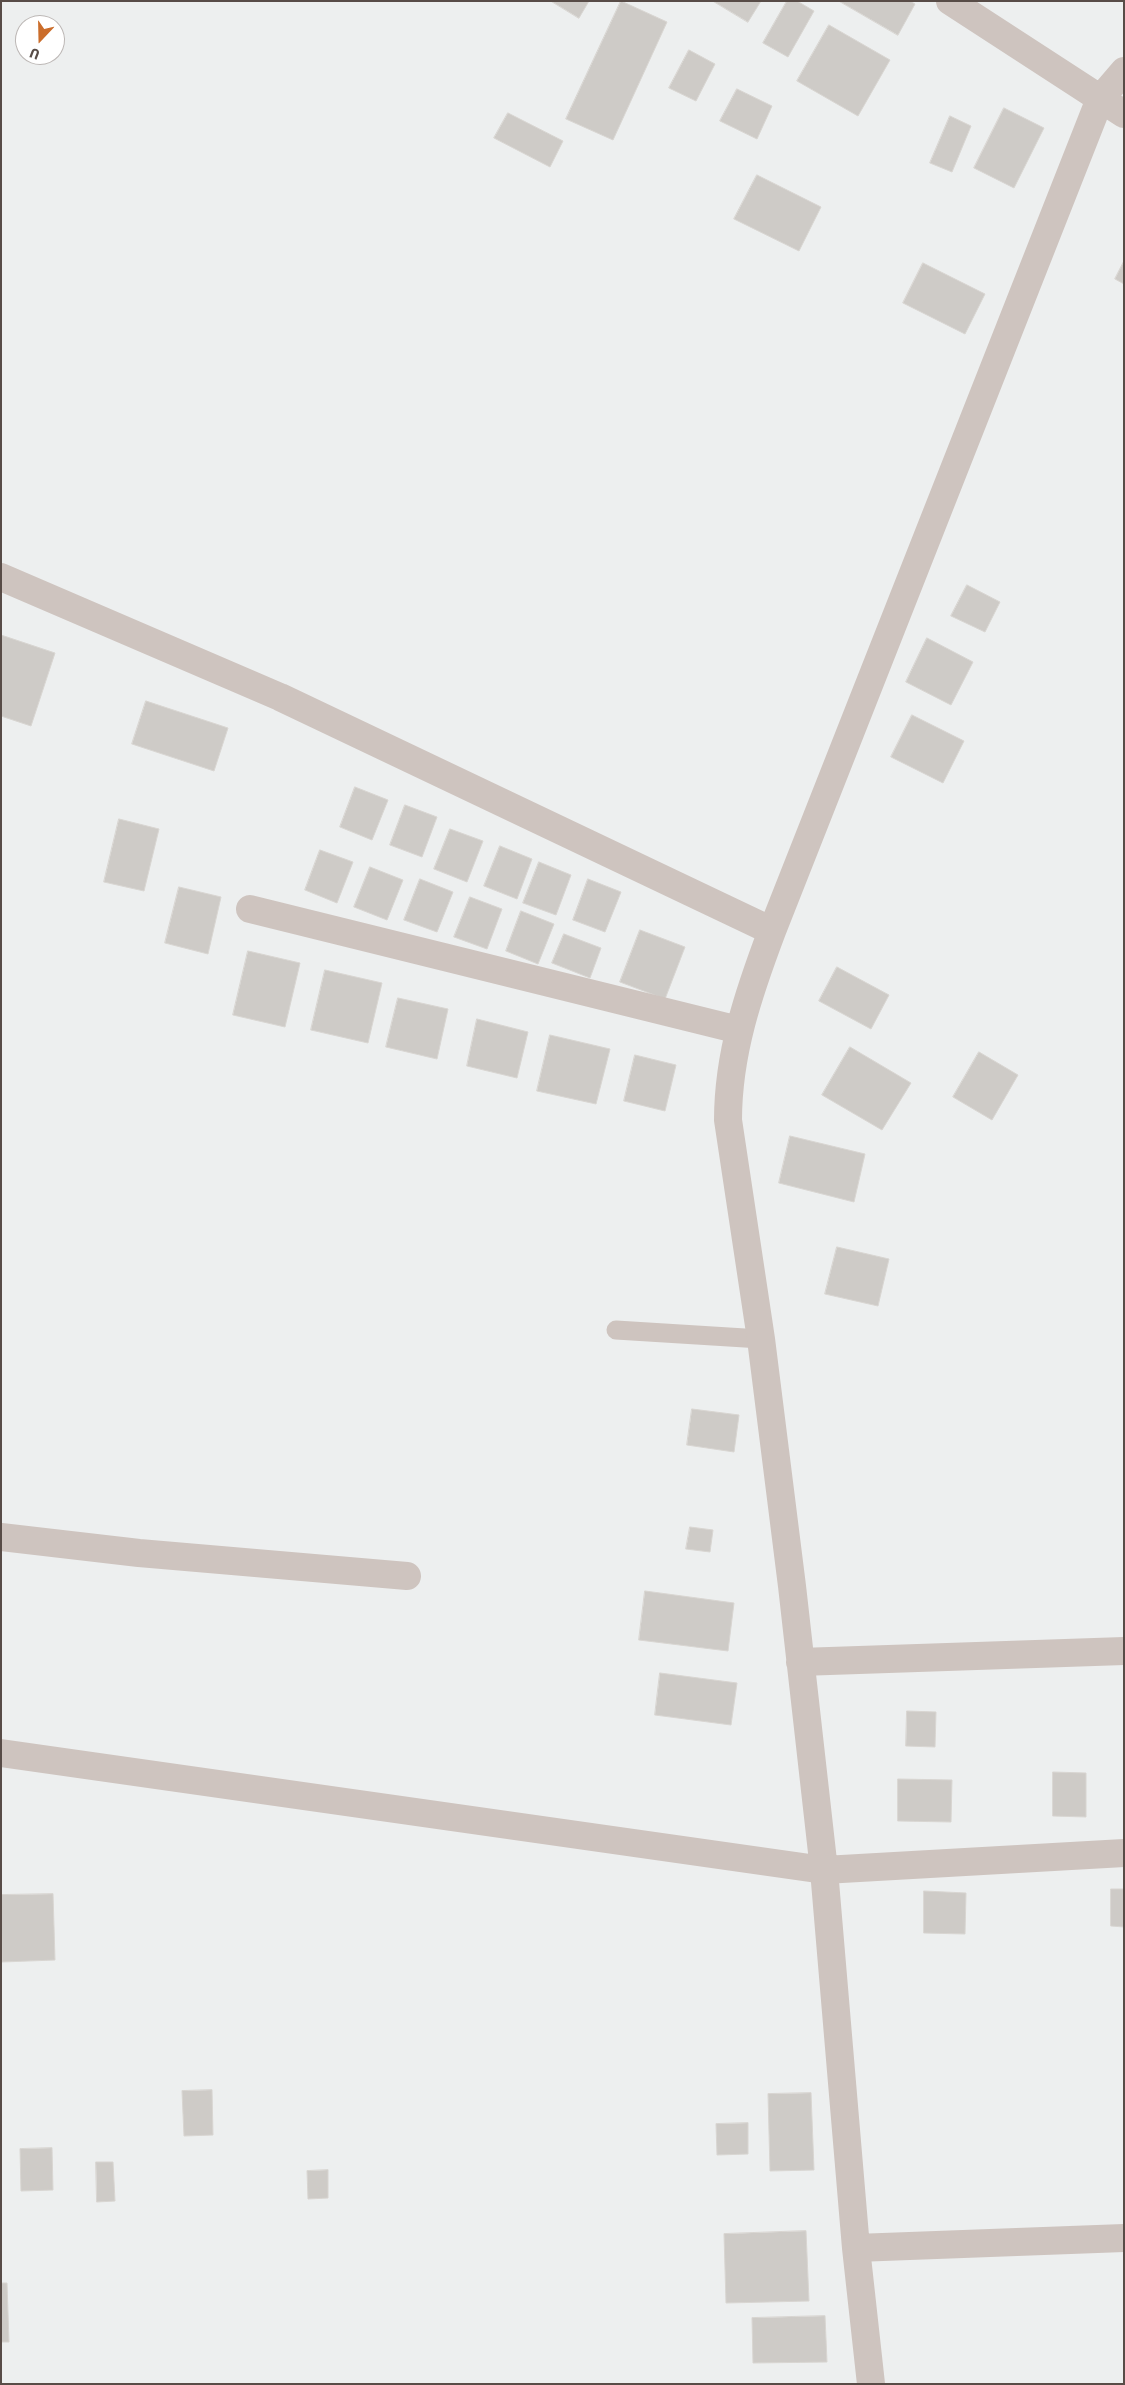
<!DOCTYPE html>
<style>
body{margin:0}
#map{position:relative;width:1125px;height:2385px;overflow:hidden;background:#edefef;font-family:Signika,sans-serif}
canvas{display:block}
.frame{position:absolute;inset:0;border:2px solid #584c47;pointer-events:none}
.north{position:absolute;left:15px;top:15px;width:50px;height:50px;box-sizing:border-box;background:#fff;border:1px solid #bcb7b5;border-radius:50%;rotate:201deg;font-size:14px;font-weight:700;line-height:20px;text-align:center;color:#584c47}
.north::after{content:'';display:block;margin:auto;width:18px;height:22px;background:#cb6d2b;clip-path:polygon(50% 0,100% 100%,50% 72%,0 100%)}
</style>
<div id="map">
<canvas width="1125" height="2385"></canvas>
<div class="frame"></div>
<div class="north">U</div>
</div>
<script>
const g = document.querySelector('canvas').getContext('2d');
g.lineJoin = 'round';
function fillPath(path, color) { g.fillStyle = color; g.fill(path, 'evenodd'); }
function trace(path, color, width, dash) { g.strokeStyle = color; g.lineWidth = width; g.lineCap = dash ? 'butt' : 'round'; g.setLineDash(dash || []); g.stroke(path); }
const building = new Path2D(`
 M551 1H589L579 18Z
 M621 1 667 22 613 140 566 119Z
 M713 1H761L748 22Z
 M787 1H797L814 11 788 57 763 43Z
 M839 1H910L915 4 898 35Z
 M829 25 890 60 858 116 797 81Z
 M689 50 715 64 696 101 669 88Z
 M737 89 772 106 757 139 720 121Z
 M1004 108 1044 128 1014 188 974 168Z
 M508 113 563 141 550 167 494 138Z
 M950 116 971 126 952 172 930 163Z
 M757 175 821 207 799 251 734 219Z
 M1124 261V284L1115 279Z
 M923 263 985 294 965 334 903 303Z
 M967 585 1000 602 985 632 951 616Z
 M1 635 55 653 31 726 1 716Z
 M927 638 973 662 951 705 906 682Z
 M146 701 228 728 214 771 132 744Z
 M912 715 964 741 943 783 891 757Z
 M355 787 388 800 372 840 340 827Z
 M405 805 437 817 422 857 390 845Z
 M119 819 159 829 144 891 104 882Z
 M450 829 483 841 467 882 434 869Z
 M500 846 532 859 517 899 484 886Z
 M320 850 353 862 337 903 305 890Z
 M539 862 571 875 556 915 523 903Z
 M370 867 403 880 387 920 354 907Z
 M420 879 453 892 437 932 404 920Z
 M588 879 621 892 605 932 573 920Z
 M179 887 221 897 208 954 165 943Z
 M470 897 502 909 487 949 454 937Z
 M521 911 554 924 538 964 506 951Z
 M640 930 685 947 665 999 620 982Z
 M564 934 601 948 590 978 552 963Z
 M248 951 300 963 285 1027 233 1015Z
 M837 967 889 995 871 1029 819 1001Z
 M325 970 382 983 368 1043 311 1030Z
 M398 998 448 1009 437 1059 386 1047Z
 M477 1019 528 1032 517 1078 467 1066Z
 M550 1035 610 1049 596 1104 537 1091Z
 M850 1047 911 1083 882 1130 822 1095Z
 M979 1052 1018 1075 992 1120 953 1097Z
 M635 1055 676 1065 665 1111 624 1101Z
 M790 1136 865 1154 854 1202 779 1183Z
 M837 1247 889 1259 878 1306 825 1294Z
 M692 1409 739 1415 734 1452 687 1445Z
 M690 1527 713 1530 710 1552 686 1549Z
 M645 1591 734 1603 728 1651 639 1640Z
 M660 1673 737 1683 731 1725 655 1715Z
 M907 1711 936 1712 935 1747 906 1746Z
 M1053 1772 1086 1773V1817L1053 1816Z
 M898 1779 952 1780 951 1822 898 1821Z
 M1111 1889H1124V1927L1111 1926Z
 M924 1891 966 1893 965 1934 924 1933Z
 M53 1894 55 1960 2 1962 1 1895Z
 M212 2090 213 2135 184 2136 182 2091Z
 M811 2093 814 2170 770 2171 768 2094Z
 M748 2123V2154L717 2155 716 2124Z
 M52 2148 53 2190 21 2191 20 2149Z
 M96 2162H113L115 2201 97 2202Z
 M328 2170V2198L308 2199 307 2171Z
 M806 2231 809 2301 726 2303 724 2234Z
 M1 2283H7L9 2342H1Z
 M825 2316 827 2362 753 2363 752 2318Z`);
const service = new Path2D(`
 M616 1330 761 1339`);
const minor = new Path2D(`
 M950 1 1124 114
 M1 577 280 697 772 931
 M250 909 739 1030
 M1 1537 139 1553 407 1576
 M800 1662 1124 1651
 M1 1753 824 1870 1124 1853
 M856 2248 1124 2238
 M871 2384 856 2248 824 1870 792 1586 761 1339 728 1120C728 1053 749 992 772 931L1100 99 1124 71`);
fillPath(building, '#cecbc7');
trace(building, '#d8d5d1', 1);
trace(service, '#cec4bf', 19);
trace(minor, '#cec4bf', 28);
</script>
